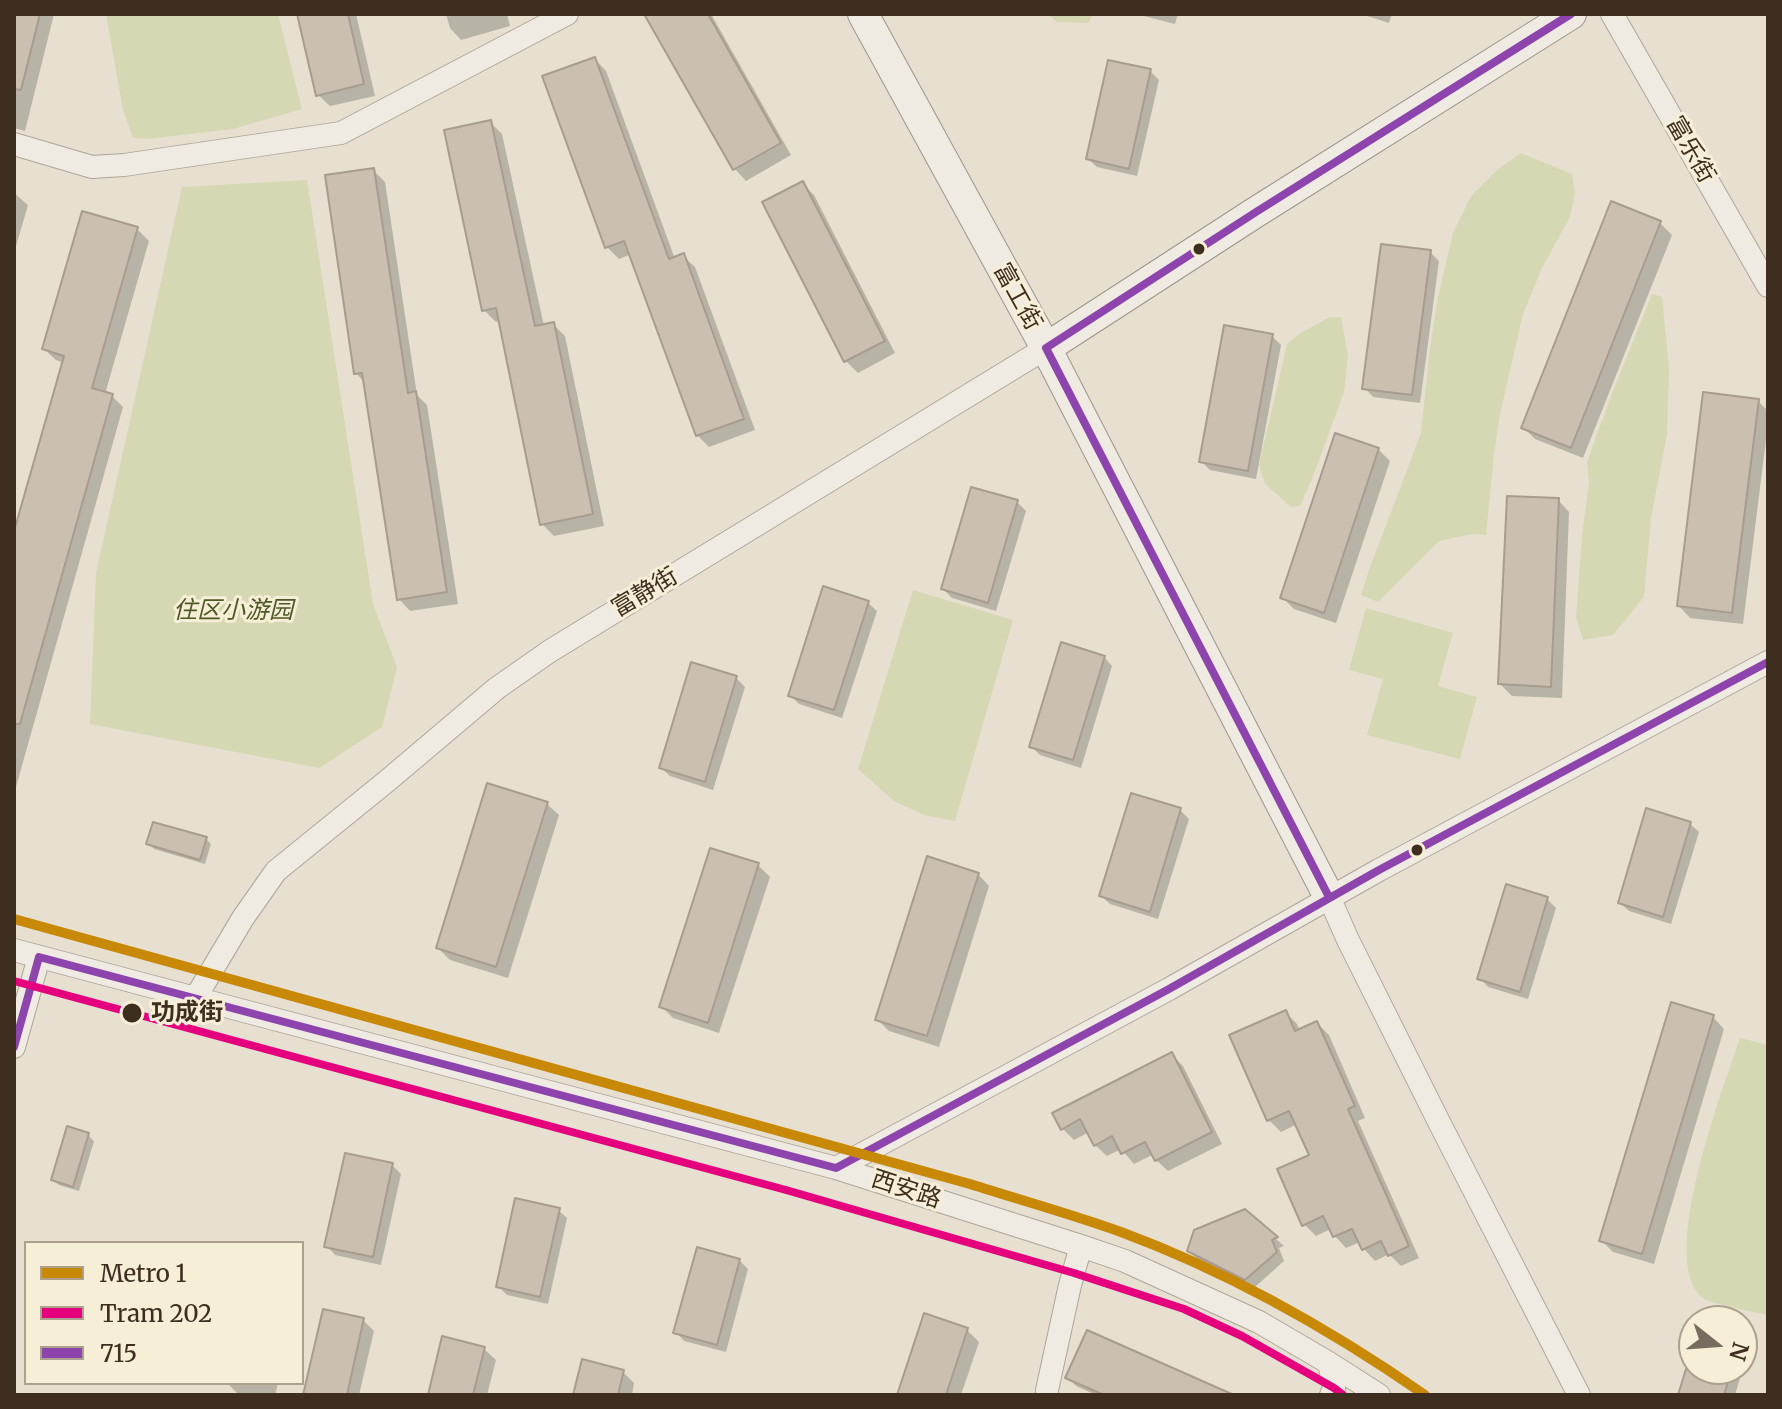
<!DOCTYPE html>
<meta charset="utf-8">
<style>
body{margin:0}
#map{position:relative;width:1782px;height:1409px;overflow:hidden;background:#e7e0d1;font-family:Merriweather,serif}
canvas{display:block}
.frame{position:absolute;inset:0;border:16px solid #3d2e20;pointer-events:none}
.legend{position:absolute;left:24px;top:1241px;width:280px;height:144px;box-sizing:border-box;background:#f7eed8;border:2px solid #ada18e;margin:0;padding:10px 14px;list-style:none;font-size:24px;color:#3d2e20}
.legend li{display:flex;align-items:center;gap:16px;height:40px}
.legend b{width:40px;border:2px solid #ada18e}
.north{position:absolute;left:1678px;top:1305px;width:80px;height:80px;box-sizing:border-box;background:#f7eed8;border:2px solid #ada18e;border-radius:50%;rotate:107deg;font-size:22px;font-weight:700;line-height:32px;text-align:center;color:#3d2e20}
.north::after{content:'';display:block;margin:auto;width:28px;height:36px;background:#786c5e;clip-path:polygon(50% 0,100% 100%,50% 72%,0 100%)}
</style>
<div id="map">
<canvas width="1782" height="1409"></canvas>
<div class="frame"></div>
<ul class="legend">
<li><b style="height:10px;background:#c88808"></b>Metro 1</li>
<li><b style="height:10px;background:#e5007d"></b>Tram 202</li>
<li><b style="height:10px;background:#8e44ad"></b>715</li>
</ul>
<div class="north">N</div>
</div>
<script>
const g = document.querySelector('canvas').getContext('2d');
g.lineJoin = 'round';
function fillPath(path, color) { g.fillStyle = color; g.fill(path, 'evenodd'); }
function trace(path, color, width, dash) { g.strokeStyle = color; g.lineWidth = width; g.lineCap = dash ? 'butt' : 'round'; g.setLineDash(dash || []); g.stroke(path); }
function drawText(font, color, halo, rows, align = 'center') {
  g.font = font + ' Merriweather,"Noto Sans SC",serif'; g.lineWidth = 6; g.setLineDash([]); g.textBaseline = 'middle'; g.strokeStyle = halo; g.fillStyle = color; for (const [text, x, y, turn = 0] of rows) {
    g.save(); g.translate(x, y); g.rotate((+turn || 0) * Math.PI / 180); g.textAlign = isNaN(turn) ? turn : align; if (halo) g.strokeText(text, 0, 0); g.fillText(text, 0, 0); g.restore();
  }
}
const green = new Path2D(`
 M106 14H278L302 109 233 129 148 139 133 138 123 110Z
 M1048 14H1093L1088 23 1057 22Z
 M1521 153 1572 174 1575 194 1570 217 1542 268 1523 314 1500 414 1494 454 1486 535 1472 534 1439 541 1378 602 1361 595 1369 570 1421 433 1430 348 1438 297 1453 233 1471 196 1498 169Z
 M307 180 373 604 397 667 382 727 319 768 90 724 96 573 182 187Z
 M1652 294 1662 297 1669 369 1667 434 1651 518 1644 597 1613 635 1583 640 1576 617 1582 536 1589 482 1587 462 1611 396Z
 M1330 317H1341L1348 356 1344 392 1314 474 1300 506 1291 507 1265 484 1259 465 1287 344 1299 334Z
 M913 590 1013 620 955 821 924 815 894 801 858 769Z
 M1366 608 1453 633 1438 686 1477 697 1460 759 1367 735 1383 679 1349 670Z
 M1740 1038 1768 1045V1318L1764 1314C1753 1312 1711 1303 1704 1299 1655 1264 1724 1086 1740 1038Z`);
const shadow = new Path2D(`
 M14 14H54L25 131 14 128Z
 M299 14H356L375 96 330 106 318 95Z
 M446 14H507L510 26 461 40 450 28Z
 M648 14H711L791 155 746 181 735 169 647 15Z
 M1136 14H1178L1175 24Z
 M1361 14H1392L1389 23Z
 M595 59 606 71 675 259 683 256 695 267 755 430 709 447 697 435 631 254 619 259 607 247Z
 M1150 71 1159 80 1137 176 1097 167 1088 159Z
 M490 122 502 134 544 326 553 324 565 336 604 526 554 536 542 524 501 320 496 322 484 310Z
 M373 170 385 182 417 395 427 405 458 604 410 611 399 599 365 383 356 373Z
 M802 183 814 195 895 353 858 373 846 361Z
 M14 193 28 205 14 253Z
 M1660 223 1672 235 1583 458 1535 439 1523 427Z
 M137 229 149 241 105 394 112 396 123 407 14 794V539L64 363 56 360 44 349Z
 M1430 252 1439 261 1420 403 1373 397 1365 388Z
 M1272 336 1281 345 1256 479 1210 470 1201 461Z
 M1758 401 1768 411V424L1743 624 1690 618 1679 606Z
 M1378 449 1390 461 1336 623 1294 609 1283 598Z
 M1558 500 1569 512 1562 698 1512 696 1500 684Z
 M1017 502 1026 511 996 611 952 598 943 589Z
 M868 603 877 611 842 718 799 704 790 695Z
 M1104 657 1112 666 1081 768 1040 755 1031 746Z
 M736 678 745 687 713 790 670 776 661 768Z
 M547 804 559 815 508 978 450 960 438 948Z
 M1180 810 1189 819 1158 919 1110 904 1101 896Z
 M1690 824 1699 832 1671 924 1629 911 1620 903Z
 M206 839 211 844 205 864 154 849 149 844Z
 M758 865 770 877 719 1033 673 1018 661 1006Z
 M978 874 989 886 939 1047 889 1031 877 1019Z
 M1507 887 1547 899 1556 908 1528 999 1488 987 1480 978Z
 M1285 1012 1297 1024 1300 1031 1317 1023 1329 1035 1365 1118 1358 1121 1419 1258 1401 1266 1389 1254 1375 1261 1364 1249 1360 1242 1346 1248 1335 1236 1331 1229 1316 1236 1304 1224 1311 1156 1297 1124 1281 1132 1269 1120Z
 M1713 1017 1724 1029 1654 1264 1613 1252 1601 1240Z
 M1171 1054 1183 1066 1222 1144 1168 1171 1156 1160 1154 1154 1134 1164 1121 1149 1107 1156 1095 1145 1089 1132 1074 1140 1062 1128Z
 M88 1135 94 1141 79 1191 59 1185 53 1180Z
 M392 1165 401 1174 381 1265 335 1255 327 1246Z
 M558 1210 567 1218 548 1304 507 1295 498 1286Z
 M1245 1212 1284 1246 1279 1248 1284 1261 1255 1287 1198 1260 1189 1251Z
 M739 1260 748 1269 726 1352 684 1341 676 1332Z
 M363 1320 374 1331 359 1395H305Z
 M967 1330 979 1342 961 1395H899Z
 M1742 1341 1749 1348 1735 1395H1680L1694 1351V1369H1742Z
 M484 1349 496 1360 487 1395H430Z
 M623 1372 634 1383 632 1395H575Z
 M1068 1378 1223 1395H1096L1076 1386Z
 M227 1383H278L275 1395H243L237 1393Z`);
const building = new Path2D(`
 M14 14H40L21 90 14 89Z
 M297 14H348L364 84 316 96Z
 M644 14H708L781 143 733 170Z
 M595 57 669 259 684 253 744 419 696 436 624 241 605 248 542 76Z
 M1108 60 1151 69 1129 169 1086 159Z
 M491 120 535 326 554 322 593 514 540 525 496 308 482 311 444 130Z
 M374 168 408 393 416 391 447 592 397 600 362 373 354 374 325 175Z
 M803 181 885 341 844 362 762 202Z
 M1611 201 1661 221 1571 448 1521 428Z
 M82 211 138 227 92 388 113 394 20 724H14V531L64 356 42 349Z
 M1381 244 1431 250 1412 395 1362 389Z
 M1224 325 1273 334 1248 471 1199 462Z
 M1703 392 1759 399 1732 613 1677 606Z
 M1335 433 1379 448 1324 613 1280 598Z
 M971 487 1018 500 988 603 941 589Z
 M1507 496 1559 498 1551 687 1498 684Z
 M823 586 869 601 834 710 788 696Z
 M1061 642 1105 656 1073 760 1029 747Z
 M691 662 737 676 705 782 659 768Z
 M487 783 548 802 496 967 436 948Z
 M1131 793 1181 808 1150 912 1099 896Z
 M1646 808 1691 822 1663 917 1618 903Z
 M153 822 207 837 200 860 146 844Z
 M710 848 759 863 708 1023 659 1007Z
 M927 856 979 873 927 1036 875 1020Z
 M1506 884 1548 897 1520 992 1477 979Z
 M1671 1002 1714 1015 1642 1254 1599 1241Z
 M1286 1010 1295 1031 1317 1021 1355 1106 1348 1109 1409 1246 1388 1256 1381 1241 1362 1250 1352 1229 1333 1237 1323 1216 1302 1226 1277 1169 1309 1155 1289 1111 1267 1121 1229 1035Z
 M1172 1052 1212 1132 1155 1161 1145 1142 1121 1154 1112 1136 1094 1146 1080 1119 1061 1130 1052 1113Z
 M67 1126 89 1133 73 1187 51 1180Z
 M345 1153 393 1163 373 1257 324 1247Z
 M515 1198 560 1208 540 1297 496 1287Z
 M1245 1209 1278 1237 1272 1240 1277 1252 1245 1280 1187 1251 1194 1230Z
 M697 1247 740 1259 717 1345 673 1333Z
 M323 1309 364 1318 347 1395H303Z
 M924 1313 968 1328 946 1395H897Z
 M1087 1330 1234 1395H1104L1065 1378Z
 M442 1336 485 1347 473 1395H428Z
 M582 1359 624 1370 618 1395H573Z
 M1686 1369H1732L1724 1395H1678Z`);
const street = new Path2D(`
 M1612 14 1768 286
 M14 144 92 167 124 165 341 133 567 14
 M1329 897 1348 940 1440 1124 1579 1395
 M14 950 836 1168 1081 1246 1125 1261 1259 1322 1329 1363 1379 1395
 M196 997 243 918 276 871 387 781 497 688 550 651 1046 348
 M14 1047 39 957
 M836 1168 1169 989 1379 870 1768 662
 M1329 1363 1334 1388 1331 1395
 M1047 1395V1390L1070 1285 1081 1246`);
const secondary = new Path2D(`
 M863 14 1046 348 1329 897
 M1046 348 1256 212 1571 14`);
const bus1 = new Path2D(`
 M1329 897 1046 348 1256 212 1571 14
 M14 1047 39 957 836 1168 1169 989 1379 870 1768 662`);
const tram1 = new Path2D(`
 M14 981 786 1190 1074 1273 1184 1309 1242 1336 1334 1388 1343 1395`);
const metro1 = new Path2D(`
 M14 919 970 1184C1020 1200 1071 1214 1121 1232 1229 1272 1330 1329 1425 1395`);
const markers = [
 [1199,249,7,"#3d2e20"],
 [1417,850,7,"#3d2e20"],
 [132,1013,11,"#3d2e20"]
];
const streetNames = [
 ["富乐街",1690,150,60],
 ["富工街",1017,297,61],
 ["富静街",645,593,-31],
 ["西安路",906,1190,18]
];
const parkNames = [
 ["住区小游园",233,611]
];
const stopNames = [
 ["功成街",151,1013]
];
fillPath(green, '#d6d7b3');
fillPath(shadow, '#0003');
fillPath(building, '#cbbfb2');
trace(building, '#a89c90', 2);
trace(street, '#ada599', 24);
trace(secondary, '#9c958a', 32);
trace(street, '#efebe3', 22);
trace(secondary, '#efebe3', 30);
trace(bus1, '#8e44ad', 8);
trace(tram1, '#e5007d', 8);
trace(metro1, '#c88808', 10);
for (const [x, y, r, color] of markers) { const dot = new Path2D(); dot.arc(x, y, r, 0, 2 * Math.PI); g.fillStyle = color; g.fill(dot); trace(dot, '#f7eed8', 3); }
drawText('24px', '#3d2e20', '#f7eed8', streetNames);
drawText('italic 24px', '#4d5a26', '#f7eed8', parkNames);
drawText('bold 24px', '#3d2e20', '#f7eed8', stopNames, 'left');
</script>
